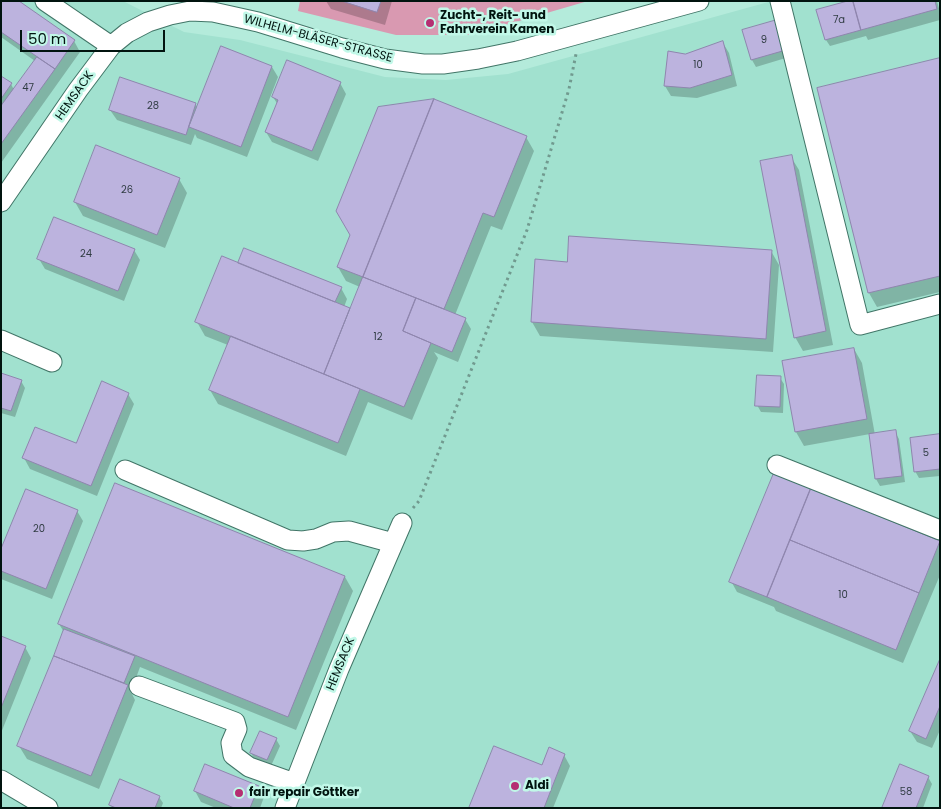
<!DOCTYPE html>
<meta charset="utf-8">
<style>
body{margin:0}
#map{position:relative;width:941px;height:809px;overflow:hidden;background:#b4ebdb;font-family:Poppins,sans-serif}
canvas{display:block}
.frame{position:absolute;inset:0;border:2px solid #01140f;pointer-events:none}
.scale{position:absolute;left:20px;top:30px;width:145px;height:22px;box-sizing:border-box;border:2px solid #01140f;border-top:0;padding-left:6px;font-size:15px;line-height:18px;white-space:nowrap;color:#01140f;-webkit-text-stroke:4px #c1f8e8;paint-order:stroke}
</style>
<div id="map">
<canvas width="941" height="809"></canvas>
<div class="frame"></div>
<div class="scale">50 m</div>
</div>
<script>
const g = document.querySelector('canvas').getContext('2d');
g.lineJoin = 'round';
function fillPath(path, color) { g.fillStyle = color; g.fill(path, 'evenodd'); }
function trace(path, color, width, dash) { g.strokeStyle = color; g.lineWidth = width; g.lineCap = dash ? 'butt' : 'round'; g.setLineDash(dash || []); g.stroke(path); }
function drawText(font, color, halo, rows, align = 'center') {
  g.font = font + ' Poppins,sans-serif'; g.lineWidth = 5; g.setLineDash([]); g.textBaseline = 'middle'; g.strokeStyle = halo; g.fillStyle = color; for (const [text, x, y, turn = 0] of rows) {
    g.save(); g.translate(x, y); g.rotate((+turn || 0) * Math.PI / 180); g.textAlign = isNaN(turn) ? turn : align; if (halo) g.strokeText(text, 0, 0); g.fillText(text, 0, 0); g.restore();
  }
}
const built = new Path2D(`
 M1 1H123L184 32 240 40 385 77 446 80 508 74 772 1H940V808H1Z`);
const green = new Path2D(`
 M300 1H588L471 35H396L298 11Z`);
const shadow = new Path2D(`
 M1 1 74 41 80 52 1 163V78L11 84 14 90 35 61 1 37Z
 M326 1H392L385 25 331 9Z
 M852 1H937L940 12V20L868 40 866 36 830 46 826 40Z
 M776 21 789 57 756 67 752 60 744 31Z
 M723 43 729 53 737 86 697 98 671 96 665 86 685 55Z
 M940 60V292L877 307 869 293 819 89Z
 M272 67 278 77 247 157 197 138 195 134 191 145 117 120 110 110 195 104 198 108Z
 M340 83 346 94 318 161 272 142 266 132 278 105 273 97Z
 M526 137 534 151 502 230 491 226 455 315 465 319 471 329 458 362 434 352 438 358 412 420 368 402 346 456 218 404 210 390 228 345 205 336 197 322 241 266 341 288 347 299 344 307 351 310 360 287 346 281 338 267Z
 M791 157 799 170 833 345 803 351 795 337Z
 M179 179 187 193 165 248 83 216 75 202Z
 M134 250 140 260 124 301 45 269 39 259Z
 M771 251 779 265 773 352 540 336 532 322 536 261 568 263Z
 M854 349 862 363 875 435 895 432 899 439 905 482 880 486 876 479 870 434 804 446 796 432 783 362Z
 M1 374 21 381 25 388 15 417 1 413Z
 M780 378 784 384 783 413 761 412 757 405Z
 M128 394 134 404 97 496 30 469 24 458 77 445Z
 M940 435V476L919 478 915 471Z
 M116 485 345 577 353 591 296 730 140 667 131 692 135 700 99 789 27 759 19 746 64 632 59 624Z
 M77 511 83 521 52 599 1 579V553Z
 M939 542 940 575 903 663 776 611 774 607 737 592 731 581Z
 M1 637 25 647 31 658 1 733Z
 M940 663V730L932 748 917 742 910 731Z
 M276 739 280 746 271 766 255 760 251 753Z
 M564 755 570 766 553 808H470Z
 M928 777 932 784 923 808H883Z
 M258 787 264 797 260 808H216L201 802 195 791Z
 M159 797 163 803 161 808H112L111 805Z`);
const building = new Path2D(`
 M1 1H19L75 40 55 69 1 32Z
 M342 1H381L377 12Z
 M848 1H853L861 30 825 40 816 10Z
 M853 1H935L937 9 861 30Z
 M777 20 786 50 751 60 742 30Z
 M723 41 732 75 690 88 664 86 668 51 685 54Z
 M221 46 272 66 241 147 189 127Z
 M37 57 55 69 1 144V106Z
 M940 58V276L868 293 817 88Z
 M287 60 341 82 312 151 265 132 278 100 272 97Z
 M1 76 12 83 1 99Z
 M120 77 196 103 186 135 109 110Z
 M434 99 527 136 494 217 483 213 444 309 363 277Z
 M434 99 363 277 337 267 350 235 336 211 378 107Z
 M96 145 180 178 157 235 74 202Z
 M792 155 826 331 794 338 760 161Z
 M54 217 135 249 118 291 37 259Z
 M569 236 772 250 766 339 531 322 535 259 567 262Z
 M244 248 342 287 335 302 238 263Z
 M222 256 350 308 324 374 195 322Z
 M363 277 416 298 403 331 431 343 404 407 324 374Z
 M416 298 466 318 452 352 403 331Z
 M231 336 360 389 338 443 209 390Z
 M854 348 867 419 795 432 782 361Z
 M1 373 22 380 11 411 1 408Z
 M757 375 781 376 780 407 755 406Z
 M102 381 129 393 91 486 22 458 35 427 76 443Z
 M896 430 902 476 875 479 869 434Z
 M940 434V469L914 472 910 438Z
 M774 473 811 488 767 597 729 582Z
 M115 483 345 576 288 717 58 624Z
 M811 488 940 541 919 593 790 540Z
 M26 489 78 510 46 589 1 571V549Z
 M790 540 919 593 896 650 767 597Z
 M64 629 135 656 124 683 54 656Z
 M1 636 26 646 1 708Z
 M54 656 128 685 91 776 17 746Z
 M940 659V706L926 739 909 731Z
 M260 731 277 738 267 760 250 753Z
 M494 746 542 765 549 747 565 754 544 808H469Z
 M205 764 259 786 250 808H234L194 791Z
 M900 764 929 776 916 808H882Z
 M120 779 160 796 155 808H116L109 805Z`);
const path = new Path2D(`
 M413 508 419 501 527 230 569 89 576 54`);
const minor = new Path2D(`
 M45 1 111 46
 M780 1 860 325 940 304
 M1 202 78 90 111 46 127 33 148 22 170 15 190 11 213 12 258 22 342 48 385 59 423 64H443L478 59 517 51 699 1
 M1 340 52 362
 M777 465 940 530
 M125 470 288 540 303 541 316 539 333 532 349 531 393 543
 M139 686 235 722 237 729 231 743 233 755 249 767 294 783
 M1 780 48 808
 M285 808 339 669 402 523`);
const markers = [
 [430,23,5,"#b52f72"],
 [515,786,5,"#b52f72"],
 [239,793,5,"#b52f72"]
];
const numberNames = [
 ["7a",839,20],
 ["9",764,40],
 ["10",698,65],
 ["47",28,88],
 ["28",153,106],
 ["26",127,190],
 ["24",86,254],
 ["12",378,337],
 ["5",926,453],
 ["20",39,529],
 ["10",843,595],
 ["58",906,792]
];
const poiNames = [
 ["Zucht-, Reit- und",440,16],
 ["Fahrverein Kamen",440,30],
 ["Aldi",525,786],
 ["fair repair Göttker",249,793]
];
const streetNames = [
 ["WILHELM-BLÄSER-STRASSE",318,39,15],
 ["HEMSACK",75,96,-55],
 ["HEMSACK",341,664,-68]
];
fillPath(built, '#a1e1cf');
fillPath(green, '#d999b1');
fillPath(shadow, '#0003');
fillPath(building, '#bcb3de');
trace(building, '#8f86ae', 1);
trace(minor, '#417567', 21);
trace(path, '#719a8f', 3, [2.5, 4]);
trace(minor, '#fff', 19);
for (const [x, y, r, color] of markers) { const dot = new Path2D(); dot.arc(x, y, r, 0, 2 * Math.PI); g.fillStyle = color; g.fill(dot); trace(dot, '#c1f8e8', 2); }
drawText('10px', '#303c43', null, numberNames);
drawText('bold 12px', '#01140f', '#c1f8e8', poiNames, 'left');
drawText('12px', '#01140f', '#c1f8e8', streetNames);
</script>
